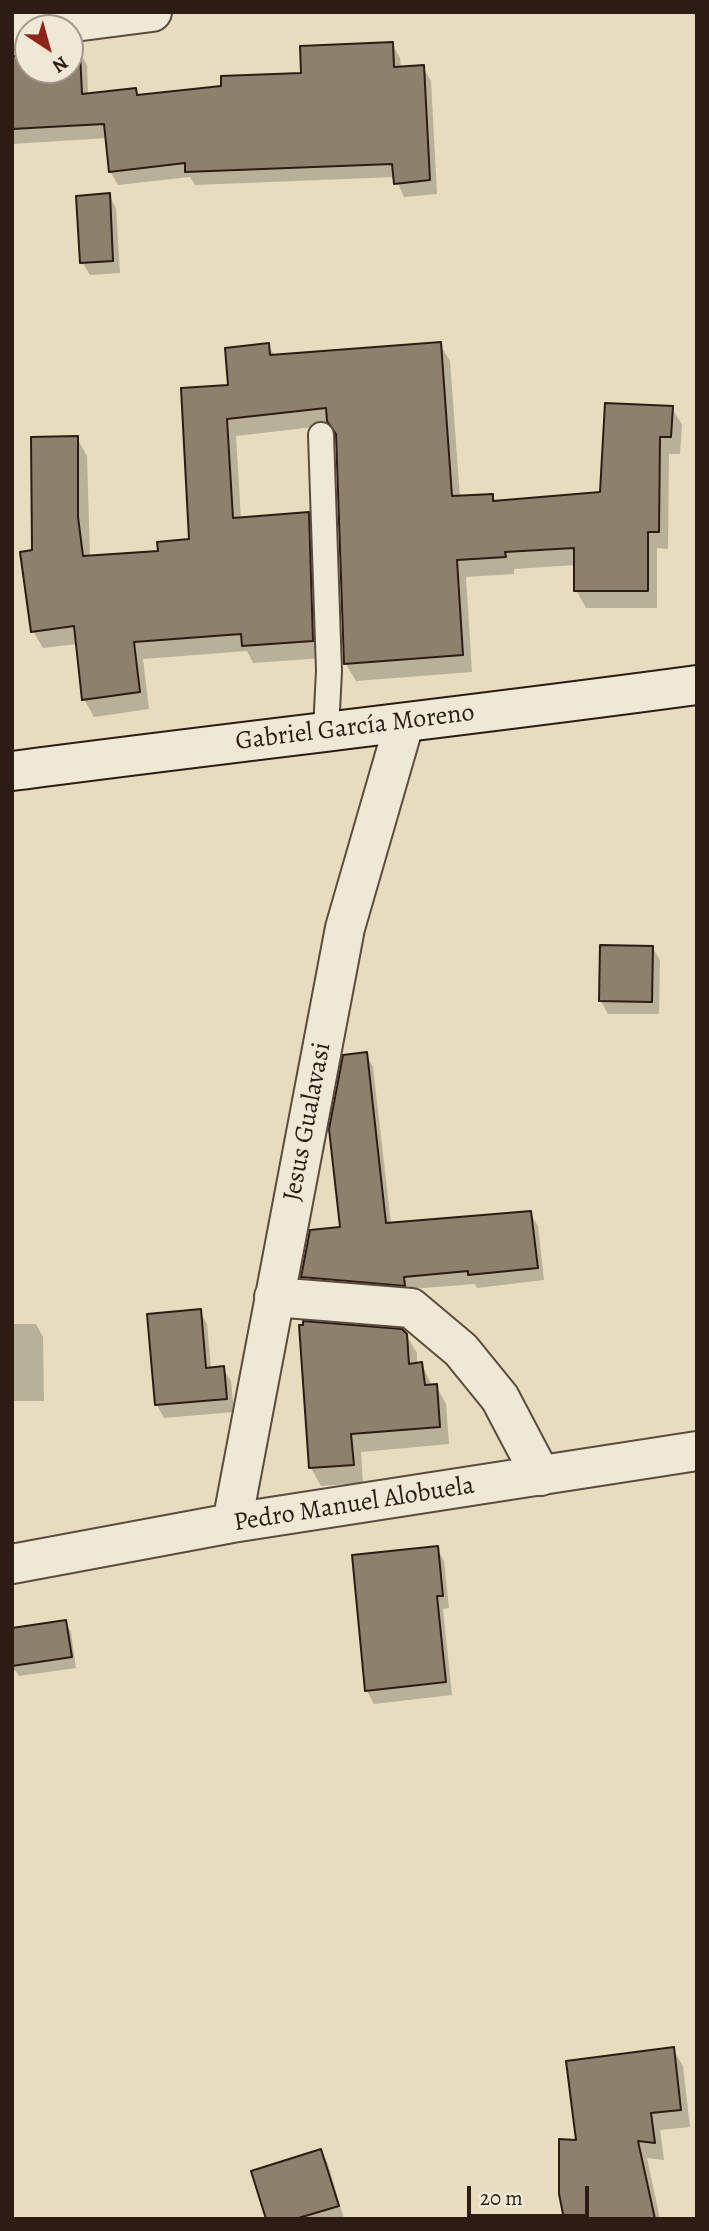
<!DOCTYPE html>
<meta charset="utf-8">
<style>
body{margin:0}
#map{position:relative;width:709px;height:2231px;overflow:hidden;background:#e7dcbe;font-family:Alegreya,serif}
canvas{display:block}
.frame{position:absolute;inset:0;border:14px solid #2c1c14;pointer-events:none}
.north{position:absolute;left:14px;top:14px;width:70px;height:70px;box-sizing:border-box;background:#efe8d5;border:2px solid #a19688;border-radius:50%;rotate:144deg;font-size:19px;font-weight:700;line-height:28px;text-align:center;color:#2c1c14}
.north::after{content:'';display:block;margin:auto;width:24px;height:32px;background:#8f2418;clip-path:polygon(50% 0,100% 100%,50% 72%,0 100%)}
.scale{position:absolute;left:467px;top:2186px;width:122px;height:32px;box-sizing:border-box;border:4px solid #2c1c14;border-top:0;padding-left:9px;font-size:21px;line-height:24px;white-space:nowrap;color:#2c1c14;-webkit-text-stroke:5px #efe8d5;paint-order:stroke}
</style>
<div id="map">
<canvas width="709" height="2231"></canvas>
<div class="frame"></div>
<div class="north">N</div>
<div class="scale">20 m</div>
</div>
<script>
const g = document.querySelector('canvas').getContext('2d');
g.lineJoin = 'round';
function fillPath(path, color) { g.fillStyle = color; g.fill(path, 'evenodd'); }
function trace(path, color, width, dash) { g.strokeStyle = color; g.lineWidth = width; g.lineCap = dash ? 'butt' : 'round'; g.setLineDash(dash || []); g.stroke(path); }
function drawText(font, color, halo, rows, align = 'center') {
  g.font = font + ' Alegreya,serif'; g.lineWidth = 6; g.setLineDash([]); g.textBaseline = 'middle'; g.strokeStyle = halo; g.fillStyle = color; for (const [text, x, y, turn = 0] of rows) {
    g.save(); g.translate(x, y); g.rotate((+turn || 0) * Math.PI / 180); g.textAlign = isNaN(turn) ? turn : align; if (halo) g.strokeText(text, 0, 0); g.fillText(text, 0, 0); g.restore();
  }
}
const shadow = new Path2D(`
 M392 44 400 58 401 68 423 67 431 81 437 194 404 197 395 177 195 185 190 177 118 185 110 171 107 138 12 144V55L28 54V70H70V52L79 51 87 65 88 95 135 90 139 96 303 74Z
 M109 195 116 208 120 273 90 275 82 262Z
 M440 344 450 361 460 498 492 496 496 502 602 493 672 408 682 425 680 454H669L668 549 657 548V608H586L576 590V565L514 569V574L466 577 472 672 356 681 346 664 338 437 331 425 236 436 241 519 308 513 318 531 322 658 253 663 247 651 143 659 149 709 94 717 84 699 77 644 43 648 33 631 34 552 77 438 87 456 90 557 159 552 191 541 230 386 268 345 275 356Z
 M652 947 660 960 659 1014H608L601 1001Z
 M366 1054 373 1067 391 1224 530 1213 538 1226 544 1280 477 1288 475 1284 410 1289 310 1290 303 1277 342 1229Z
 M200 1311 207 1324 211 1369 223 1368 231 1381 234 1412 164 1418 157 1405 149 1316Z
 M12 1324H36L43 1337 44 1401H12Z
 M406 1335 417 1353V1364H422L432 1386H436L446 1404 449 1444 361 1452 363 1483 321 1486 311 1468Z
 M437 1548 444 1561 449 1608 443 1609 452 1695 374 1704 367 1691Z
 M65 1622 71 1632 76 1668 19 1676 16 1671H12V1629Z
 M673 2049 683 2066 690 2127 660 2130 664 2160 647 2158 660 2219H566L578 2142Z
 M321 2151 328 2164 344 2219H268Z`);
const building = new Path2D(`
 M393 42 394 67 424 65 430 180 394 184 392 164 185 172V163L109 172 104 124 12 129V56H28V70H70V54L80 53 82 94 136 88 137 95 221 86V76L301 73 300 46Z
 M110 193 113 261 80 263 76 196Z
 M441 342 452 496 493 494V501L600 492 605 403 673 406 671 437H660L659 532H648V591H574V548L505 552 506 557 457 560 463 655 344 664 336 434 327 421 326 408 227 419 233 518 309 512 313 641 242 646 241 634 134 642 140 692 82 700 74 626 31 632 20 552 32 550 31 437 78 436V517L83 556 158 551 157 542 189 539 181 388 228 385 225 348 269 343 270 355Z
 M600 945 653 946 652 1002 599 1001Z
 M367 1052 386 1223 531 1211 538 1268 468 1275V1271L404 1277 405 1286 301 1277 310 1230 340 1227 329 1129 343 1055Z
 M201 1309 206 1368 224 1366 227 1399 155 1405 147 1314Z
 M303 1321 402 1329 407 1334 409 1364 422 1362 425 1385 437 1384 440 1427 351 1434 354 1465 309 1468 299 1325H303Z
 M438 1546 443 1596H437L446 1682 365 1691 352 1555Z
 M66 1620 72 1657 12 1666V1628Z
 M674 2047 681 2110 651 2113 655 2143 638 2141 655 2219H564L559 2194V2139L576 2140 566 2061Z
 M321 2149 339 2206 295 2219H266L251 2171Z`);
const lane = new Path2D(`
 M321 435 329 671 326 730`);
const street = new Path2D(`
 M12 30 152 12
 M274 1297 411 1308 461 1350 500 1398 541 1476
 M232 1523 345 928 404 724
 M12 1564 232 1523 697 1451`);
const secondary = new Path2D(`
 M12 771C240 741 469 716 697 685`);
const streetNames = [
 ["Gabriel García Moreno",355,728,-7],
 ["Jesus Gualavasi",308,1122,-79],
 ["Pedro Manuel Alobuela",354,1505,-9]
];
fillPath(shadow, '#0003');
fillPath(building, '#8d806c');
trace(building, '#2c1c14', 2);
trace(lane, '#5b4c3e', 28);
trace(street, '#5b4c3e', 42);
trace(secondary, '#2c1c14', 42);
trace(lane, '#efe8d5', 24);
trace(street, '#efe8d5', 38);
trace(secondary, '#efe8d5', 38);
drawText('26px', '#2c1c14', '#efe8d5', streetNames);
</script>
